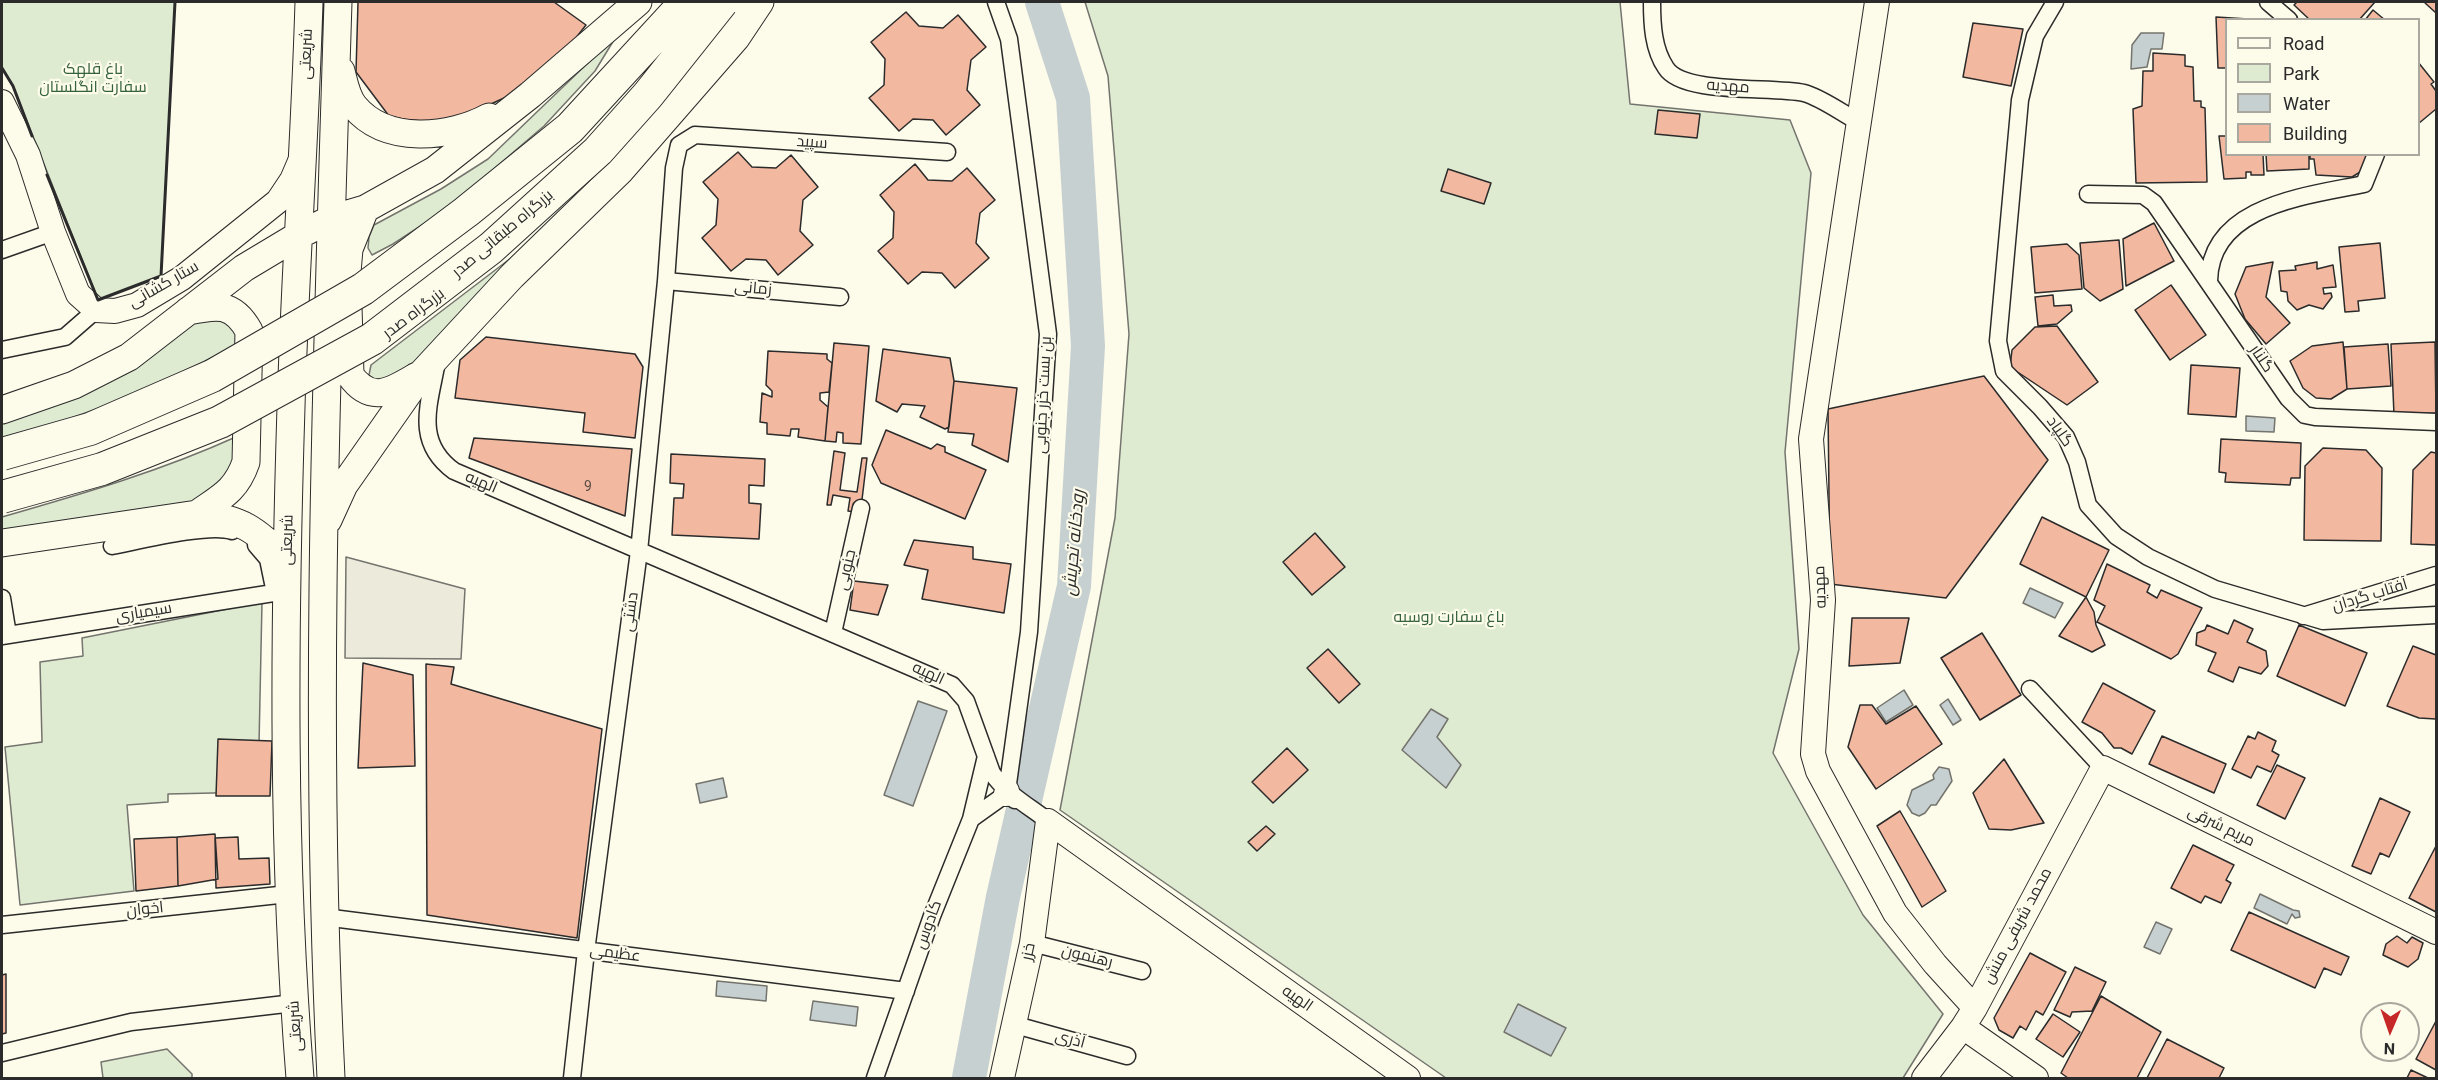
<!DOCTYPE html>
<meta charset="utf-8">
<style>
body{margin:0}
#map{position:relative;width:2438px;height:1080px;overflow:hidden;background:#fdfbea;font-family:Roboto,sans-serif}
canvas{display:block}
.frame{position:absolute;inset:0;border:3px solid #2b2b2b;pointer-events:none}
.legend{position:absolute;left:2225px;top:18px;width:195px;height:138px;box-sizing:border-box;background:#fdfbea;border:2px solid #a9a89e;margin:0;padding:8px 10px;list-style:none;font-size:18px;color:#2b2b2b}
.legend li{display:flex;align-items:center;gap:12px;height:30px}
.legend b{width:30px;border:2px solid #a9a89e}
.north{position:absolute;left:2360px;top:1002px;width:60px;height:60px;box-sizing:border-box;background:#fdfbea;border:2px solid #a9a89e;border-radius:50%;rotate:182deg;font-size:16px;font-weight:700;line-height:24px;text-align:center;color:#2b2b2b}
.north::after{content:'';display:block;margin:auto;width:21px;height:27px;background:#c62828;clip-path:polygon(50% 0,100% 100%,50% 72%,0 100%)}
</style>
<div id="map">
<canvas width="2438" height="1080"></canvas>
<div class="frame"></div>
<ul class="legend">
<li><b style="height:8px;background:#fdfbea"></b>Road</li>
<li><b style="height:16px;background:#deebd1"></b>Park</li>
<li><b style="height:16px;background:#c7d0d0"></b>Water</li>
<li><b style="height:16px;background:#f2b8a0"></b>Building</li>
</ul>
<div class="north">N</div>
</div>
<script>
const g = document.querySelector('canvas').getContext('2d');
g.lineJoin = 'round';
function fillPath(path, color) { g.fillStyle = color; g.fill(path, 'evenodd'); }
function trace(path, color, width, dash) { g.strokeStyle = color; g.lineWidth = width; g.lineCap = dash ? 'butt' : 'round'; g.setLineDash(dash || []); g.stroke(path); }
function drawText(font, color, halo, rows, align = 'center') {
  g.font = font + ' Roboto,Cairo,sans-serif'; g.lineWidth = 4.5; g.setLineDash([]); g.textBaseline = 'middle'; g.strokeStyle = halo; g.fillStyle = color; for (const [text, x, y, turn = 0] of rows) {
    g.save(); g.translate(x, y); g.rotate((+turn || 0) * Math.PI / 180); g.textAlign = isNaN(turn) ? turn : align; if (halo) g.strokeText(text, 0, 0); g.fillText(text, 0, 0); g.restore();
  }
}
const green = new Path2D(`
 M2 2H175L161 276 98 300 13 86 2 68Z
 M1085 2H1620L1630 104 1790 120 1811 173 1785 452 1799 649 1773 753 1863 915 1943 1014 1903 1078H1446L1060 810 1115 518 1129 334 1108 76Z
 M617 35 595 71 544 126 448 208 393 244 372 255 368 248 369 237 374 225 441 189 488 159Z
 M528 245 486 294 408 368 389 378 375 381 369 375 371 365Z
 M207 316 238 324 237 346 122 400 71 418 2 439V418L170 337Z
 M238 436 235 468 201 499 162 510 2 534V517C82 494 161 471 238 436Z
 M262 602 258 792 168 794V802L127 805 134 891 20 905 5 747 42 742 40 662 83 656 82 638Z
 M167 1049 192 1074V1078H103L101 1062Z`);
const parking = new Path2D(`
 M346 557 465 589 461 659 345 658Z`);
const water = new Path2D(`
 M2141 33H2164L2162 49H2151L2147 67 2131 69 2132 45Z
 M2246 416 2275 418 2274 432 2246 431Z
 M2030 588 2063 603 2055 618 2023 603Z
 M1904 690 1913 705 1886 722 1877 708Z
 M1948 699 1961 720 1953 725 1940 705Z
 M918 701 947 711 913 806 884 795Z
 M1431 709 1448 719 1437 737 1461 765 1446 788 1402 750Z
 M1939 767 1949 769 1952 781 1936 805H1931L1925 813 1919 816 1912 813 1907 805 1912 790 1934 779 1933 775Z
 M723 778 727 797 700 803 696 784Z
 M2260 894 2293 910 2299 911 2300 917 2295 918 2292 914 2287 924 2254 908Z
 M2156 922 2172 929 2160 954 2144 947Z
 M717 981 767 986 766 1001 716 996Z
 M813 1001 858 1007 856 1026 810 1020Z
 M1518 1004 1566 1028 1551 1056 1504 1032Z`);
const river = new Path2D(`
 M969 1078 1003 897 1074 586 1088 346 1073 98 1042 2`);
const building = new Path2D(`
 M358 2H554L586 25 564 53 526 88 469 114 440 122 408 120 389 116 356 72Z
 M2297 2H2375L2359 20H2310L2294 5Z
 M2424 2H2436V13Z
 M2373 10 2385 20H2365Z
 M906 12 919 26 943 28 958 15 986 47 971 60 967 90 980 105 946 135 933 120 913 119 899 131 869 98 884 85 885 59 871 42Z
 M2216 17 2265 20H2226V68H2218Z
 M1973 23 2023 29 2011 86 1963 77Z
 M2153 53 2185 55V66L2193 67 2194 101H2201V107L2205 108 2207 182 2136 183 2133 109 2142 106 2143 71H2153Z
 M2418 62 2434 82 2431 84 2436 91V109L2418 124Z
 M1658 110 1700 114 1697 138 1655 134Z
 M2219 136H2226V154H2263L2264 175H2251V172H2246V178L2224 179Z
 M738 152 752 167 776 168 791 155 818 187 803 200 800 231 813 245 778 275 766 260 746 259 731 271 702 238 716 225 718 199 703 182Z
 M2266 154H2309V169L2267 171Z
 M2310 154H2373L2365 169 2352 177 2316 175 2314 159H2310Z
 M915 164 928 180 952 181 967 168 995 200 980 213 976 243 989 258 955 288 942 273 922 272 908 284 878 251 893 238 894 212 880 195Z
 M1448 169 1491 183 1484 204 1441 191Z
 M2154 223 2174 261 2126 286 2123 239Z
 M2119 240 2123 289 2100 301 2084 288 2080 243Z
 M2380 243 2385 298 2358 301 2359 311 2345 312 2339 247Z
 M2067 244 2079 255 2082 289 2035 293 2031 247Z
 M2273 262 2266 297 2290 323 2266 344 2245 319 2235 294 2246 267Z
 M2317 262V269L2333 265 2336 287 2323 288 2324 294 2331 293 2332 297 2323 309 2309 305 2297 310 2288 301 2287 292 2281 291 2279 271 2296 270 2295 266Z
 M2171 285 2206 335 2170 360 2135 310Z
 M2053 295 2054 306 2071 305 2072 311 2057 324 2038 326 2035 297Z
 M2057 326 2098 382 2067 405 2010 367 2012 350 2035 327Z
 M486 337 635 354 643 367 635 438 583 432 585 413 455 398 460 360Z
 M2343 342 2347 389 2331 399 2316 398 2303 388 2290 361 2312 346Z
 M2435 342 2436 413 2394 415 2391 344Z
 M834 343 869 346 861 444 843 443V433L837 432 836 442 825 441Z
 M2388 344 2391 386 2347 389 2344 347Z
 M883 349 950 358 954 381 949 427 945 429 920 417 925 406 902 404 897 412 876 401Z
 M768 351 827 354V359L832 363 829 392 820 393V400L828 407 825 441 798 437 799 429H791L790 436 767 434V423L760 422 762 393 772 397V391L766 385Z
 M2191 365 2240 368 2236 417 2188 414Z
 M1984 376 2048 460 1946 598 1830 584 1828 409Z
 M954 381 1017 388 1008 462 972 445 974 434 948 432Z
 M886 430 931 449 937 444 945 447V452L986 470 965 519 881 483 872 465Z
 M474 438 632 449 625 516 469 458Z
 M2221 439 2301 443 2300 478H2291L2290 485 2225 482 2226 473 2219 472Z
 M2323 448 2366 450 2382 468 2381 541 2304 540 2305 466Z
 M834 451 845 453 840 490 857 492 862 458H867L861 508 855 512 848 511 850 498 833 495 831 505H827Z
 M2431 452 2436 453V545L2411 544 2413 470Z
 M671 454 765 459 764 486 749 485V503L761 504 759 539 672 535 674 498H683L684 484 670 483Z
 M2042 517 2109 550 2086 597 2020 564Z
 M1315 533 1345 567 1312 595 1283 562Z
 M914 540 973 547V559L1011 564 1004 613 922 599 928 570 904 565Z
 M2107 564 2150 585 2147 592 2157 598 2161 590 2202 608 2178 654 2171 659 2097 622 2105 606 2094 600Z
 M854 581 888 585 878 615 850 610Z
 M2086 597 2094 612 2096 625 2105 645 2092 652 2059 636Z
 M1852 618H1909L1900 663 1849 666Z
 M2234 620 2253 629 2247 642 2266 651 2268 666 2261 674 2239 667 2233 682 2208 671 2216 653 2196 645 2197 633 2205 630 2207 625 2228 634Z
 M2299 625 2367 653 2345 706 2277 676Z
 M1982 633 2021 695 1980 720 1941 658Z
 M2413 646 2436 655V719L2419 718 2387 706Z
 M1328 649 1360 684 1339 703 1307 668Z
 M363 663 413 675 415 766 358 768Z
 M426 664 454 667 451 684 602 729 577 938 427 915Z
 M2103 683 2155 711 2132 754 2121 748H2114L2102 733 2082 722Z
 M1860 705H1872L1886 724 1916 706 1942 744 1876 789 1848 747Z
 M2258 732 2276 741 2272 751 2279 755 2271 772 2257 766 2251 778 2232 769 2248 736 2255 739Z
 M2162 736 2226 764 2214 793 2149 764Z
 M218 739 272 741 270 796H216Z
 M1287 748 1308 770 1273 803 1252 782Z
 M2004 759 2044 823 2011 830 1989 829 1973 793Z
 M2277 765 2305 778 2285 819 2257 805Z
 M2380 798 2410 812 2389 857 2380 853 2371 874 2352 866Z
 M1900 811 1946 891 1922 907 1877 826Z
 M1266 826 1275 834 1257 851 1248 842Z
 M215 834 218 879 178 886 177 837Z
 M177 837 178 886 136 891 134 839Z
 M238 837 239 859 269 858 270 884 216 888 215 838Z
 M2193 845 2234 865 2226 880 2231 883 2221 903 2205 896 2201 903 2171 888Z
 M2436 846V912L2409 898Z
 M2249 912 2349 957 2341 975 2324 968 2315 988 2231 950Z
 M2397 936 2407 943 2412 937 2423 943 2418 959 2408 967 2383 955 2386 944Z
 M2030 953 2066 972 2043 1015 2036 1011 2026 1030 2020 1026 2013 1038 1999 1030 1994 1018Z
 M2075 967 2106 982 2092 1011 2072 1012 2070 1017 2054 1010Z
 M6 974V1033L2 1034V975Z
 M2101 996 2161 1032 2137 1078H2068L2061 1073Z
 M2053 1014 2080 1032 2063 1057 2036 1039Z
 M2436 1021V1070L2416 1059Z
 M2167 1039 2224 1068 2219 1078H2147Z
 M2411 1070 2428 1078H2407Z`);
const street = new Path2D(`
 M996 2 1009 39 1048 334 1029 632 1007 791
 M1652 2C1652 24 1653 49 1666 68 1683 95 1773 86 1804 93 1820 97 1842 113 1857 121
 M2055 2 2035 36 2020 100 1998 341 2004 371 2040 407 2066 437 2077 462 2088 505 2116 536 2148 557 2215 589 2323 621 2436 615
 M2268 2 2289 20
 M2088 194 2143 195 2154 203 2288 398 2305 415 2315 417 2436 422
 M2 250 53 232
 M666 281 840 297
 M2209 281C2210 205 2307 196 2364 184L2376 154
 M2 350 65 337 96 310
 M437 361C430 403 413 441 454 471L952 685 966 701 992 773C1006 794 1029 806 1048 821
 M256 545 268 559 275 593
 M112 546C138 541 209 523 232 531
 M2 598 8 635
 M2303 616 2436 575
 M833 633 861 508
 M2 636 286 591
 M2030 689 2103 768
 M971 819 986 756
 M324 917 906 991
 M2 925 288 894
 M1032 943 1142 971
 M1012 1024 1127 1056
 M2 1053 131 1022 294 1003
 M572 1078 586 951 639 551 666 281 674 168 679 145 695 135 947 152
 M875 1078 932 916 971 819 1006 794 1015 800`);
const secondary = new Path2D(`
 M1877 2 1811 439 1823 600 1813 754 1818 771 1895 913 1935 964 1975 1008
 M2 102 28 155 53 232 78 294 96 310 115 311 137 305 182 278 278 201 292 180 301 159
 M1006 794 1007 791
 M1963 1027 2036 1078
 M1002 1078 1032 943 1048 821 1408 1078
 M1924 1078 1963 1027 1975 1008 2103 768 2436 932`);
const primary = new Path2D(`
 M341 71C344 82 346 96 354 106 386 145 450 138 489 117
 M365 209 349 249 347 272 350 375C371 405 392 391 417 376
 M188 311C217 305 233 302 249 331L246 462C236 491 221 497 197 514
 M2 410 74 385 129 357 244 268 299 235 331 219 365 209 435 170 530 95 638 2
 M328 520 344 485 423 372 512 276 621 170 736 38 760 2
 M2 543 197 514C241 518 257 530 287 561
 M300 1078C282 856 284 631 291 407 295 272 305 137 309 2
 M331 1078C313 720 327 360 338 2`);
const highway = new Path2D(`
 M683 73 745 2`);
const highwayBridge = new Path2D(`
 M2 454 90 429 212 376 363 289 466 212 570 128 686 2
 M2 497 102 469 220 422 372 339 491 248 598 151 648 95 722 2`);
const wall = new Path2D(`
 M2 68 13 86 32 136
 M47 175 98 300 161 276 175 2`);
const numberNames = [
 ["9",588,487]
];
const streetNames = [
 ["شریعتی",307,54,-88],
 ["مهدیه",1728,87,4],
 ["سپید",812,143,4],
 ["بزرگراه طبقاتی صدر",503,234,-40],
 ["ستار کشانی",164,285,-30],
 ["زمانی",753,289,5],
 ["بزرگراه صدر",414,314,-37],
 ["گلنار",2261,359,56],
 ["بن بست خزر جنوبی",1044,395,-87],
 ["گلپاد",2059,432,55],
 ["الهیه",481,483,23],
 ["شریعتی",288,540,-89],
 ["جنوبی",847,570,-77],
 ["مهدیه",1821,587,-92],
 ["آفتاب گردان",2370,596,-17],
 ["دشتی",631,612,-82],
 ["سیمیاری",144,613,-9],
 ["الهیه",928,674,25],
 ["مریم شرقی",2221,827,26],
 ["اخوان",145,910,-6],
 ["کادوس",929,925,-70],
 ["محمد شریفی منش",2018,926,-62],
 ["خزر",1029,952,-78],
 ["عظیمی",615,954,7],
 ["رهنمون",1087,957,14],
 ["الهیه",1297,999,35],
 ["شریعتی",296,1026,-94],
 ["آذری",1070,1040,15]
];
const parkNames = [
 ["باغ قلهک",93,70],
 ["سفارت انگلستان",93,88],
 ["باغ سفارت روسیه",1449,618]
];
const waterNames = [
 ["رودخانه تجریش",1075,543,-85]
];
fillPath(green, '#deebd1');
trace(green, '#74746e', 1.5);
fillPath(parking, '#eceadb');
trace(parking, '#74746e', 1.5);
fillPath(water, '#c7d0d0');
trace(water, '#74746e', 1.5);
trace(river, '#c7d0d0', 34);
fillPath(building, '#f2b8a0');
trace(building, '#2b2b2b', 1.5);
trace(street, '#2b2b2b', 19);
trace(secondary, '#2b2b2b', 26);
trace(primary, '#2b2b2b', 29);
trace(highway, '#2b2b2b', 34);
trace(street, '#fdfbea', 16);
trace(secondary, '#fdfbea', 24);
trace(primary, '#fdfbea', 27);
trace(highway, '#fdfbea', 32);
trace(highwayBridge, '#2b2b2b', 34, []);
trace(highwayBridge, '#fdfbea', 32);
trace(wall, '#2b2b2b', 3);
drawText('14px', '#5d4e48', null, numberNames);
drawText('16px', '#2b2b2b', '#fdfbea', streetNames);
drawText('16px', '#34623c', '#fdfbea', parkNames);
drawText('italic 18px', '#2b2b2b', '#fdfbea', waterNames);
</script>
